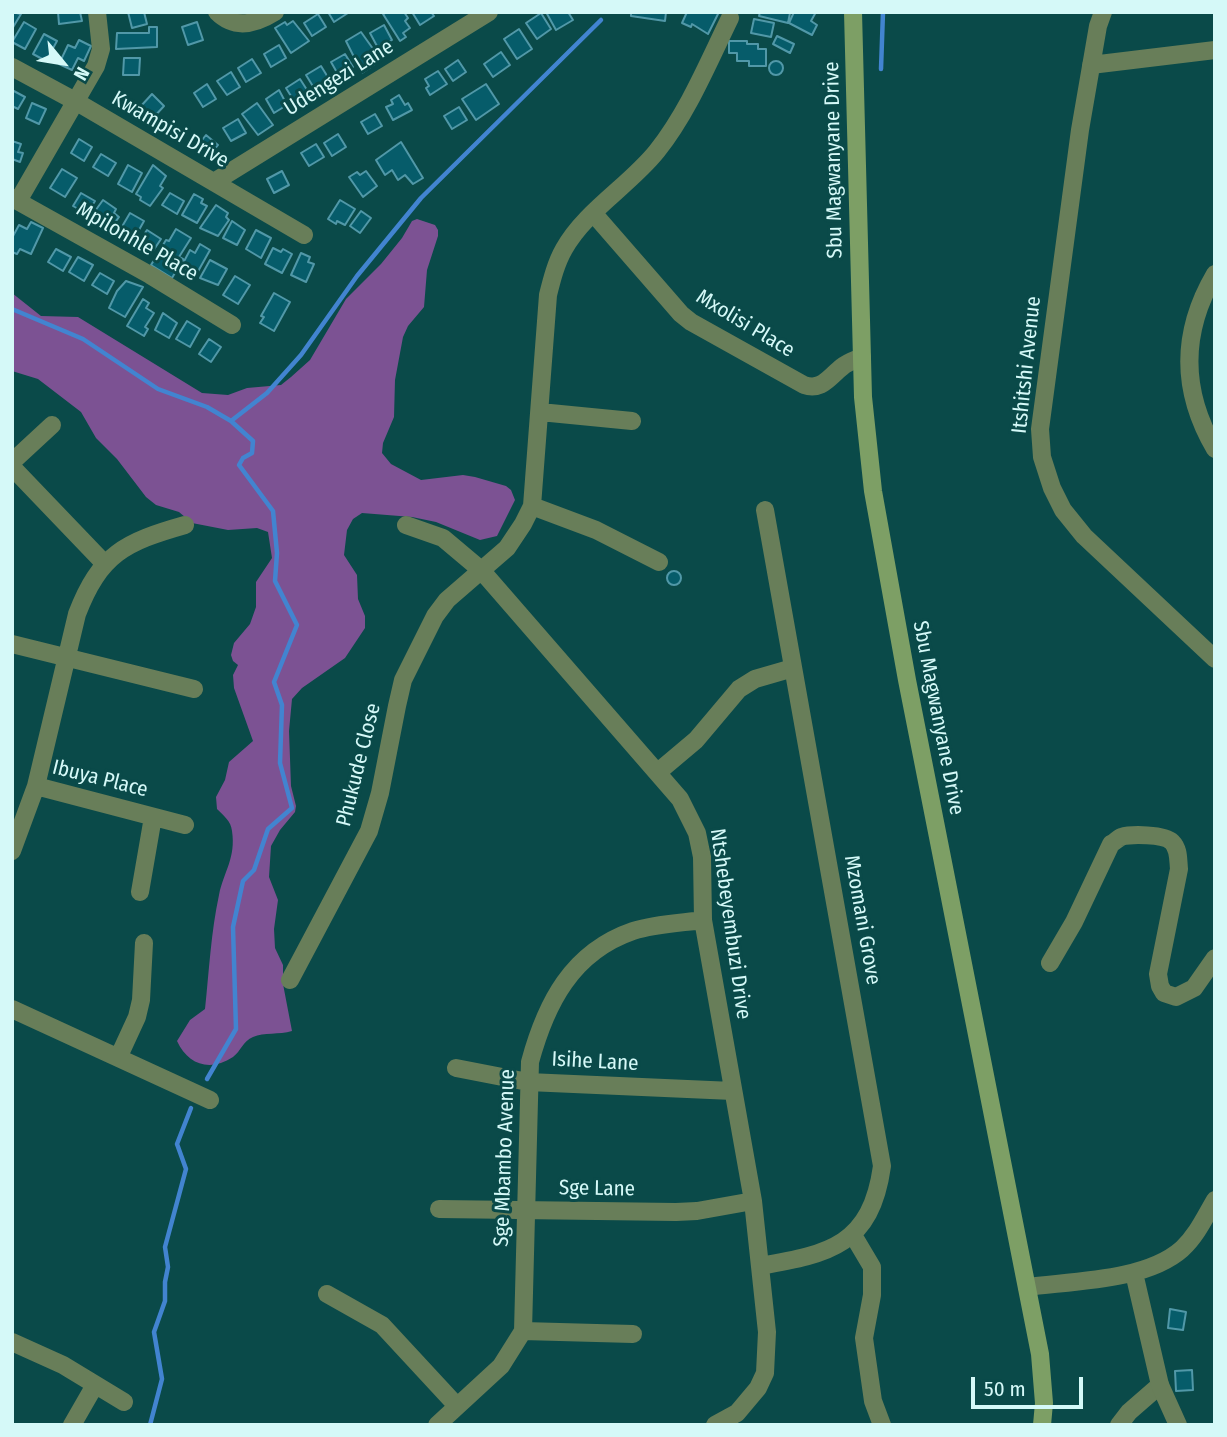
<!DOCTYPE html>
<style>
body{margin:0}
#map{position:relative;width:1227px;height:1437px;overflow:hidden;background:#0a4a49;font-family:"Fira Sans Condensed",sans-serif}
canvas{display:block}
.frame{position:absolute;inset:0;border:14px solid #d5f9f8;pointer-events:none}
.north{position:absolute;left:28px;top:28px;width:70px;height:70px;-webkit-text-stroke:5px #0a4a49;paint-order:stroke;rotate:120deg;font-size:19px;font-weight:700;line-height:28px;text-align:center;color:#d5f9f8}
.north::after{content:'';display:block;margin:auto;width:24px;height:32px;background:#d5f9f8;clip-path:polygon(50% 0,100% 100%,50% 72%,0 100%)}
.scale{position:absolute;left:971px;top:1377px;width:112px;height:32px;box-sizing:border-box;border:4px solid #d5f9f8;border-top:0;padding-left:9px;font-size:21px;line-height:24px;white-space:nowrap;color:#d5f9f8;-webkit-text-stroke:5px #0a4a49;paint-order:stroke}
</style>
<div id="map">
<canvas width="1227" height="1437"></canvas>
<div class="frame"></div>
<div class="north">N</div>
<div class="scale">50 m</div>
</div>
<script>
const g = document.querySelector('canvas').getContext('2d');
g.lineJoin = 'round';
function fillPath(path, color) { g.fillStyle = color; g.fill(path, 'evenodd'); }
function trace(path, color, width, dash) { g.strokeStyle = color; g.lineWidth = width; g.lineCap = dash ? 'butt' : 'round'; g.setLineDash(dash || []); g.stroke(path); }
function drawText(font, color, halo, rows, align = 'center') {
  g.font = font + ' "Fira Sans Condensed",sans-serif'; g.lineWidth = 6; g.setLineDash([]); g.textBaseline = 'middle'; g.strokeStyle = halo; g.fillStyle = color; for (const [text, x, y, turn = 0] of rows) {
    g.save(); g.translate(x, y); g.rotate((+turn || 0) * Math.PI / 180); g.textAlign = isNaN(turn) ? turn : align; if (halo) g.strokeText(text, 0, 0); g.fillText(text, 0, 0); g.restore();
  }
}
const green = new Path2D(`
 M417 219 435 225 438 230V236L427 270 424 307 408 326 403 337 395 380 394 417 383 443 382 453 391 464 421 480 463 475 475 477 506 486 511 490 515 500 497 536 480 540 436 522 412 517 362 513 353 519 347 530 344 555 357 575 358 599 365 616V628L345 658 302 688 292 699 289 731 291 786 296 806 295 812 280 830 271 846 269 877 278 900 274 929 275 948 283 965V984L292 1031C279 1035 264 1032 253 1037 243 1041 241 1051 233 1057 210 1072 188 1065 177 1041L190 1020 205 1009C209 971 211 932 219 895 224 871 236 858 232 831 231 821 224 816 217 809L216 797 225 780 229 762 253 741 234 688 233 675 238 665 233 661 231 655 234 643 250 624 256 607V582L272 558 268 532 257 528 228 530 192 523 179 512 156 505 146 497 117 459 96 438 81 412 38 379 12 371V293L41 316 78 317 202 393 228 395 247 388 281 385 291 377 310 360 346 299 381 264 402 238 412 221Z`);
const stream = new Path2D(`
 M881 69 883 12
 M12 309 83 339 158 389 207 407 231 421 253 441 252 453 243 458 239 465 273 511 277 553 275 581 297 625 274 682 282 705 280 763 292 808 268 829 254 870 243 881 233 927 236 1029 207 1079
 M231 421 267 393 301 355 357 276 421 198 601 20
 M150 1425 162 1379 154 1332 165 1301V1282L168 1267 165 1247 186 1169 177 1144 191 1108`);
const building = new Path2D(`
 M12 12 21 14 12 29Z
 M58 12H80L82 21 59 24Z
 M128 12H144L147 24 132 28Z
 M328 12H347L348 13 334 22Z
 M387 12H404L408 18 405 21 410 28 403 33 406 37 400 41 383 14Z
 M412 12H431L434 16 420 25Z
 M546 12H568L573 20 556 30Z
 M631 12H666L665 21 631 16Z
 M687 12H715L718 14 708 34 692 24 691 27 682 23Z
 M760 12H786L790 13 788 23 759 16Z
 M794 12H816L811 21 817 25 812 35 789 23Z
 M541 13 551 29 537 39 526 23Z
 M318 14 326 27 312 36 304 23Z
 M754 19 774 23 771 37 751 33Z
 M293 21 309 41 291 53 275 28 285 22 287 25Z
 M24 22 36 29 25 49 12 42Z
 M197 22 203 40 188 45 182 27Z
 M384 25 392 40 378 48 370 33Z
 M149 27H157V47L116 49 117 33H149Z
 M519 29 532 49 517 59 504 39Z
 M361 32 381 60 362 73 346 41Z
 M44 34 57 41 46 61 33 54Z
 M777 36 794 44 790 53 773 44Z
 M79 40 91 46 84 61 78 58 72 70 59 64 68 45 75 48Z
 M729 41H747V44H758V49H766V66H749V61H737V53H729Z
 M279 45 286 58 271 67 264 54Z
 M501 52 510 65 493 77 484 64Z
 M345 54 353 67 339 76 331 62Z
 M124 58H140L139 75H123Z
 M252 59 261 73 246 82 238 68Z
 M458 60 466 72 453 81 445 69Z
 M769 68a7 7 0 1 1 14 0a7 7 0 1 1-14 0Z
 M321 66 329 79 314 88 306 75Z
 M438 71 447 84 430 95 426 88 429 86 425 79Z
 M231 72 240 87 227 95 217 81Z
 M300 79 309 93 294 101 286 88Z
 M207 84 216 99 203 107 194 93Z
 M486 84 499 104 476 120 462 99Z
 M12 90 25 97 18 109 12 106Z
 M279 90 287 105 274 113 266 99Z
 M152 94 164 106 153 118 141 106Z
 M399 95 405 105 408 103 412 110 393 120 386 107 393 104 391 100Z
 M32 103 46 109 39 124 26 118Z
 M257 103 273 125 258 135 242 114Z
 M459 107 467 120 452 129 444 116Z
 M375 114 382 126 368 134 361 122Z
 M238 119 246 133 231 141 223 128Z
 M338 134 346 147 332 156 324 143Z
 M206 135 218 145 207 159 195 149Z
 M79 139 92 147 84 161 71 153Z
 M12 141 21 144 18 152 23 153 20 162 12 159Z
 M401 142 423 178 413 184 405 175 398 180 392 170 385 175 376 160Z
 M316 144 324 157 309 166 301 153Z
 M101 154 116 163 108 176 93 167Z
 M128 165 142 173 132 192 118 184Z
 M153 165 166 176 160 186 163 188 150 206 140 200 141 197 136 194Z
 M62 169 77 178 65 197 50 188Z
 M282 171 289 185 274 193 267 179Z
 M366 171 377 186 363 197 349 177 357 172 360 175Z
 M81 193 95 201 87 214 73 206Z
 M170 193 184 201 177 214 162 205Z
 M194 194 203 199 201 203 207 206 197 223 182 215Z
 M103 200 116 209 114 213 119 217 109 231 90 218Z
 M340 200 355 209 345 225 337 221 336 224 328 219Z
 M216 205 228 213 226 217 229 220 218 236 200 228Z
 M361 211 371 218 360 233 350 226Z
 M130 213 144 221 134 239 120 230Z
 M232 221 245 230 237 245 223 238Z
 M31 222 43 228 31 254 20 249 17 254 12 252V238L19 225 27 229Z
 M176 229 191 238 179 257 183 259 172 278 151 265 166 240 169 241Z
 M147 230 161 239 153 251 139 242Z
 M256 230 271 238 261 258 246 249Z
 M200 244 210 250 196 275 181 267 190 250 195 253Z
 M273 248 281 252 283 249 292 254 282 273 265 264Z
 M56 249 71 257 63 271 48 262Z
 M301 253 310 257 308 262 314 264 306 282 291 275Z
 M78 257 93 265 84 281 69 272Z
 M210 260 227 269 218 285 200 278Z
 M100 273 114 281 107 294 92 285Z
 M235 276 250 285 238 304 223 295Z
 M126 281 143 287 125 317 109 308 117 291Z
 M274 293 290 302 274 331 260 323 264 317 261 316Z
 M143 299 149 303 146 308 154 313 145 327 148 329 144 336 127 326Z
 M163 313 177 323 169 338 155 330Z
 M187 321 200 329 190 347 176 339Z
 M209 339 221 347 211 362 199 354Z
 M667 578a7 7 0 1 1 14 0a7 7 0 1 1-14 0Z
 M1170 1309 1186 1312 1183 1330 1168 1328Z
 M1192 1370 1193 1390 1176 1391 1175 1371Z`);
const minor = new Path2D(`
 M217 12C235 30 256 24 275 12
 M1103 12 1098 26 1080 130 1040 429 1042 457 1052 488 1063 510 1084 536 1215 659
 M1091 65 1215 50
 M12 67 75 101 304 235
 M214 182 489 12
 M12 198 150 275 232 325
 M18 201 96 66 101 49 97 12
 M594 214 681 314 691 322 804 385C822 391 829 377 842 367 848 362 855 360 862 357
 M1215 274C1181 332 1181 391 1215 449
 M540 412 632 421
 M12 462 52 425
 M12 467 104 563
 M532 506 596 530 659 562
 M406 525 443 538 481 570 680 799 697 833 702 857 703 920 753 1201 767 1332 765 1373 758 1388 737 1413 715 1425
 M12 644 194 689
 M658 772 696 740 739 689 755 679 793 668
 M36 786 185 825
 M12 851 36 786 77 614C100 554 125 542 185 525
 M140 892 153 817
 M1050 963 1074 922 1111 844C1112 844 1120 837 1121 837 1131 834 1164 834 1172 842 1179 849 1178 859 1179 869L1158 974 1160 986 1164 993 1176 997 1194 988 1215 958
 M290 980 369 831 380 793 397 706 403 680 435 616 447 600 507 548 523 524 532 506 548 295C552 279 556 263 564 249 585 211 630 185 657 151 688 112 708 63 730 18
 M12 1009 210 1100
 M119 1056 137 1017 141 1000 144 943
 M456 1068 528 1082 733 1091
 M439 1209 676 1212 697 1211 753 1201
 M853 1235 872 1267V1295L864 1338 873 1401 882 1425
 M760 1266C830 1254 871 1245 882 1166L765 510
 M327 1294 382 1325 457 1406
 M523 1331 633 1334
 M12 1342 63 1365 124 1402
 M72 1425 95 1385
 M437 1425 501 1366 523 1331 530 1062C546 1003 572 952 633 931 654 924 680 923 703 920
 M1119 1425 1129 1412 1160 1385`);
const tertiary = new Path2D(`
 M1134 1273 1160 1385 1178 1425
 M1027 1287C1073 1281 1146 1281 1182 1249 1197 1235 1205 1217 1215 1200`);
const secondary = new Path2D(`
 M853 12 863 397 873 491 907 680 1040 1354 1044 1403 1042 1425`);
const streetNames = [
 ["Udengezi Lane",339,78,-32],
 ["Kwampisi Drive",170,130,30],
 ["Sbu Magwanyane Drive",834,160,-91],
 ["Mpilonhle Place",137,242,30],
 ["Mxolisi Place",745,324,31],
 ["Itshitshi Avenue",1027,365,-84],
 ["Sbu Magwanyane Drive",938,718,79],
 ["Phukude Close",359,765,-76],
 ["Ibuya Place",100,779,14],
 ["Mzomani Grove",862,920,80],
 ["Ntshebeyembuzi Drive",730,924,82],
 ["Isihe Lane",595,1062,3],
 ["Sge Mbambo Avenue",505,1158,-88],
 ["Sge Lane",597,1189,1]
];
fillPath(green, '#7c5293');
trace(stream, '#4284d0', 4.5);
fillPath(building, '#065c6a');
trace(building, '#5198a8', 2);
trace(minor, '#687e59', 18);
trace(tertiary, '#687e59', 18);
trace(secondary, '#7d9f65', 18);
drawText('21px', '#d5f9f8', '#0a4a49', streetNames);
</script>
